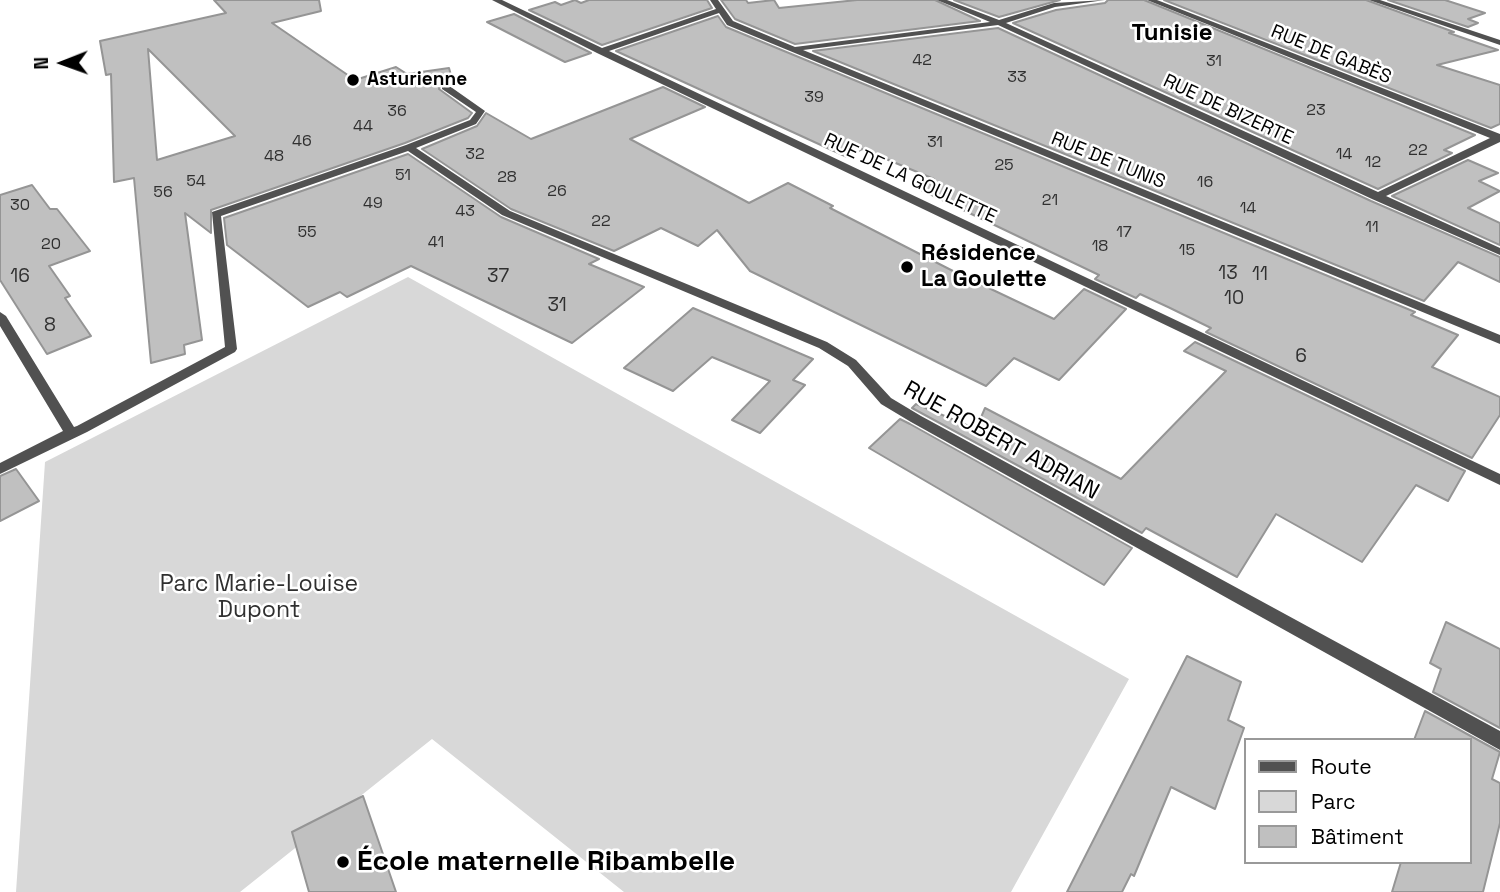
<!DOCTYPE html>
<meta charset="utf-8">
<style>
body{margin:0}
#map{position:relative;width:1500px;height:892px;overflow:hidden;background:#fff;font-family:"Space Grotesk",sans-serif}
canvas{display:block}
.legend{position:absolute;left:1244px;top:738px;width:228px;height:126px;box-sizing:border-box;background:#fff;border:2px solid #999;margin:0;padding:9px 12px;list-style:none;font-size:21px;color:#000}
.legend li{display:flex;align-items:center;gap:14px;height:35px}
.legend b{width:35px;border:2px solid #999}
.north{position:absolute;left:28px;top:28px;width:70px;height:70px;-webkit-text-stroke:5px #fff;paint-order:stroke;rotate:269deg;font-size:19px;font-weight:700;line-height:28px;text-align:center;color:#000}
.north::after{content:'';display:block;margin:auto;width:24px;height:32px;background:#000;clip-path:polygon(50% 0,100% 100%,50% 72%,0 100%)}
</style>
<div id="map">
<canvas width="1500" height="892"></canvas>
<ul class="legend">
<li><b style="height:9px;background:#515151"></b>Route</li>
<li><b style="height:19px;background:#d8d8d8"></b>Parc</li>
<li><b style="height:19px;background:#c0c0c0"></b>Bâtiment</li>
</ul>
<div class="north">N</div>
</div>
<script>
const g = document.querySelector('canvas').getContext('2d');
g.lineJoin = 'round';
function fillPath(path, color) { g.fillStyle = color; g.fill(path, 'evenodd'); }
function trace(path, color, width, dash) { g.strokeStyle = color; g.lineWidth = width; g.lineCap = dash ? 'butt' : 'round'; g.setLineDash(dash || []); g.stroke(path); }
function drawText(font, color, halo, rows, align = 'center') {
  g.font = font + ' "Space Grotesk",sans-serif'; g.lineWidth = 5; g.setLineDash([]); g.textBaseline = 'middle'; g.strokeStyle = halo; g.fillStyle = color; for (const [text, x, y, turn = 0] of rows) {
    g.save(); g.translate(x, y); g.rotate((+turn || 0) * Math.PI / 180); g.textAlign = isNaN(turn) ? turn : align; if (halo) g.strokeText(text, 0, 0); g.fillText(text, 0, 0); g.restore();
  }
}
const green = new Path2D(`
 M408 277 1129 679 1011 892H624L432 739 240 892H16L45 462Z`);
const building = new Path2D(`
 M214 0H319L321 11 272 23 355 80 396 67 407 74 449 68 454 86 442 82 439 89 472 113 468 118 405 143 211 210V233L185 213 202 340 184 345 185 354 151 363 134 178 114 182 111 74 106 75 100 41 226 13ZM148 49 235 136 157 160Z
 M575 0 581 3 589 0H707L712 8 602 45 529 10 555 2 561 5Z
 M721 0H746L748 3 774 0 779 8 857 0H935L980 21 795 44 735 19Z
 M954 0H1060L999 17Z
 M1108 0H1144L1475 135 1444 150 1452 153 1378 189 1013 23 1056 10 1105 3Z
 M1164 0H1366L1454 32 1449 33 1498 50 1437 65 1500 85V124L1491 128Z
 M1388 0H1445L1485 13 1468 19 1478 23 1468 27Z
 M514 14 591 53 565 62 487 22Z
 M718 16 726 27 1415 312 1411 315 1458 335 1432 367 1500 397V415L1472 458 1206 332 1211 328 1168 307 1140 294 1136 298 1095 279 1099 275 917 188 934 179 862 149 847 157 616 51Z
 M998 28 1371 201 1500 257V282L1458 262 1424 301 813 51Z
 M663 87 705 107 630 139 749 203 788 183 833 206 830 208 953 271 1054 319 1084 289 1126 309 1059 380 1014 358 986 386 750 271 717 230 698 246 661 228 614 251 511 209 422 149 477 126 486 113 531 139Z
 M408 154 501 217 599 259 589 264 644 287 572 343 411 266 347 297 340 292 308 307 227 245 224 218Z
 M1468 160 1498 173 1479 181 1500 191 1468 208 1500 223V245L1392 196Z
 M32 185 50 209H57L90 251 49 266 70 296 65 298 91 336 47 354 0 280V195Z
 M693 308 813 359 793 380 805 385 760 433 732 420 770 381 712 357 673 391 624 368Z
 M1195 342 1465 471 1448 501 1416 485 1362 562 1276 514 1237 577 1146 528 1142 533 912 408 916 404 976 429 985 408 1121 479 1226 371 1184 351Z
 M900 419 910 424 1132 548 1104 585 869 448Z
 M16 469 39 501 0 521V476Z
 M1446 622 1500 649V728L1433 692 1441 669 1430 663Z
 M1187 656 1241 682 1228 720 1244 728 1215 809 1171 787 1134 876 1131 874 1122 892H1067Z
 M1425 711 1500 752 1492 779 1500 783V823L1483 892H1392L1401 862H1470V740H1414Z
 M363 796 396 892H309L292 832Z`);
const minor = new Path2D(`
 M492 0H502L602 48 716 9 710 0H718L733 21 795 47 990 22 937 0H947L999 20 1054 3 1105 0 1055 7 1006 23 1378 192 1490 138 1147 0H1157L1500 134V142L1386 196 1500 248V255L1372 199 998 25 803 50 1500 335V344L727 25 719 13 609 51 1500 474V485L597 53Z
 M1369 0H1380L1500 40V45Z
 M442 85H448L485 111 476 124 416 148 510 211 827 342 856 360 891 398 921 416 1500 731V750L911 422 881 404 848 366 819 348 502 215 408 151 221 216 237 349 235 352 87 432 0 474V463L63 431 0 326V312L6 316 74 427 77 426 225 347 212 212 406 145 470 120 476 112 442 89Z`);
const markers = [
 [353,80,7,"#000"],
 [907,267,7,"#000"],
 [343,862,7,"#000"]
];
const farNumbernames = [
 ["42",922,61],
 ["31",1214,62],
 ["33",1017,78],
 ["39",814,98],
 ["23",1316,111],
 ["36",397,112],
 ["44",363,127],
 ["46",302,142],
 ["31",935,143],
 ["22",1418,151],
 ["32",475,155],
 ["14",1344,155],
 ["48",274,157],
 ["12",1373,163],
 ["25",1004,166],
 ["51",403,176],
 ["28",507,178],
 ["54",196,182],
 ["16",1205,183],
 ["26",557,192],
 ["56",163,193],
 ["21",1050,201],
 ["49",373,204],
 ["30",20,206],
 ["14",1248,209],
 ["43",465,212],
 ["22",601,222],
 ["11",1372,228],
 ["55",307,233],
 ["17",1124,233],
 ["41",436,243],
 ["20",51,245],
 ["18",1100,247],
 ["15",1187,251]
];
const farStreetnames = [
 ["RUE DE GABÈS",1331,55,22],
 ["RUE DE BIZERTE",1228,110,25],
 ["RUE DE TUNIS",1108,161,22],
 ["RUE DE LA GOULETTE",910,179,25]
];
const farPoinames = [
 ["Asturienne",367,80]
];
const numberNames = [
 ["13",1228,274],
 ["11",1260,275],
 ["16",20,277],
 ["37",498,277],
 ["10",1234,299],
 ["31",557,306],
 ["8",50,326],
 ["6",1301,357]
];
const poiNames = [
 ["Résidence",921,254],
 ["La Goulette",921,280]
];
const streetNames = [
 ["RUE ROBERT ADRIAN",1001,441,29]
];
const parkNames = [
 ["Parc Marie-Louise",259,585],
 ["Dupont",259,611]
];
const farDistrictnames = [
 ["Tunisie",1172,33]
];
const nearPoinames = [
 ["École maternelle Ribambelle",357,862]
];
fillPath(green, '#d8d8d8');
fillPath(building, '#c0c0c0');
trace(building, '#959595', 2);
fillPath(minor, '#515151');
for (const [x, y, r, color] of markers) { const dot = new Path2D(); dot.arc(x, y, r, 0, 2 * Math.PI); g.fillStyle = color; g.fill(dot); trace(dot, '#fff', 2.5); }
drawText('16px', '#303030', null, farNumbernames);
drawText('19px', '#000', '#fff', farStreetnames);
drawText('bold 19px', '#000', '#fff', farPoinames, 'left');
drawText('19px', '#303030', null, numberNames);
drawText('bold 23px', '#000', '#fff', poiNames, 'left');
drawText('23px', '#000', '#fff', streetNames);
drawText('23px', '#2f2f2f', '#fff', parkNames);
drawText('bold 24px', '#000', '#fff', farDistrictnames);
drawText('bold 28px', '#000', '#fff', nearPoinames, 'left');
</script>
